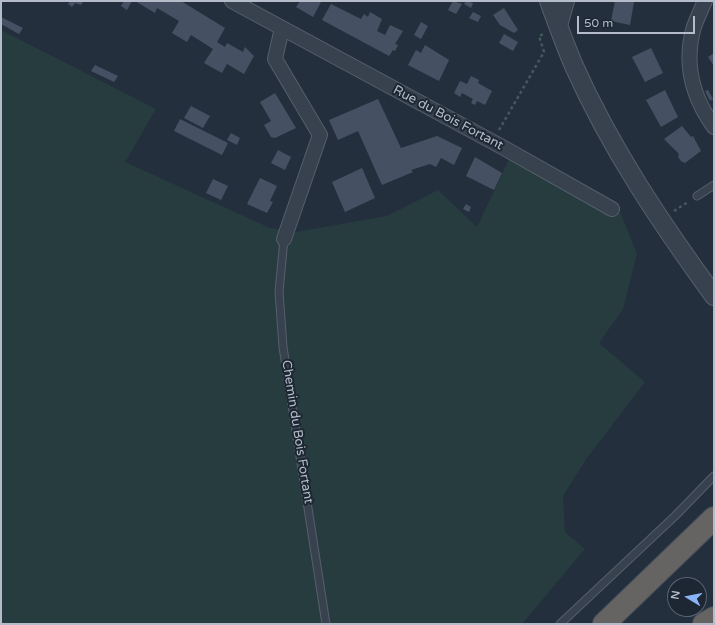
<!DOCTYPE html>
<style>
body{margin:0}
#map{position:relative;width:715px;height:625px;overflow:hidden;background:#242f3e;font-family:"Varela Round",sans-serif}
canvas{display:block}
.frame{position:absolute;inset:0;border:2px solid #b4bcc9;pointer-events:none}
.north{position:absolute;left:667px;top:577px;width:40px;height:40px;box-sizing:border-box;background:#1d2633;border:1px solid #59626f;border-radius:50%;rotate:280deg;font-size:11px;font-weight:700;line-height:16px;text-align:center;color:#b4bcc9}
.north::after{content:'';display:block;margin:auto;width:14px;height:18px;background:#8ab4f8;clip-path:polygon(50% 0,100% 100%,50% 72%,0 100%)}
.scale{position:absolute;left:577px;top:16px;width:118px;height:18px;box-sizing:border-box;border:2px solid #b4bcc9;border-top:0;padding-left:5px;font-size:12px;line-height:14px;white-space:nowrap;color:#b4bcc9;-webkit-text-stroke:3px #1d2633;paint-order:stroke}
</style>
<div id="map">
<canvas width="715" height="625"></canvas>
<div class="frame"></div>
<div class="north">N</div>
<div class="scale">50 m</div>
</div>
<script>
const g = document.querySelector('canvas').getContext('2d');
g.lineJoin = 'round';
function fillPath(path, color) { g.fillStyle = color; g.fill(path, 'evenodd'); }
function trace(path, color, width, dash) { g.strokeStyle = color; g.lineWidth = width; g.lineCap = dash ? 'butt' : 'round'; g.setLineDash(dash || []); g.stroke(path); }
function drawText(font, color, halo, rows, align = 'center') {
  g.font = font + ' "Varela Round",sans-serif'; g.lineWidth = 4; g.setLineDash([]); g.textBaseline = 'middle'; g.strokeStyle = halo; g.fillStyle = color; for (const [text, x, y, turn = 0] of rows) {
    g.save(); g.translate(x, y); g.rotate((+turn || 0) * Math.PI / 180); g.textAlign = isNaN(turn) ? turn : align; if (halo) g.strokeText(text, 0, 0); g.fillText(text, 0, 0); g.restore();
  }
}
const green = new Path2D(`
 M1 30 156 109 125 162 270 228 296 232 387 216 438 190 477 227 513 151 621 214 637 254 623 309 599 343 645 382 587 458 563 496 565 532 585 549 522 624H1Z`);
const building = new Path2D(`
 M70 1H84L81 5 75 3 72 7 68 4Z
 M124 1H132L127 10 121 6Z
 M135 1H181L225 28 217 42 225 47 227 43 243 52 245 47 254 56 244 74 227 64 222 73 204 63 213 49 191 35 187 42 172 33 179 21 157 8 155 13Z
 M300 1H319L321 2 313 17 296 7Z
 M453 1 462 4 456 14 448 10Z
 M466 1 473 3 471 8 464 4Z
 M615 1 634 2 630 25 611 21Z
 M331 4 361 19 364 14 368 17 370 12 382 19 377 31 385 35 390 25 403 31 395 44 398 45 395 51 393 50 389 56 322 20Z
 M504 8 518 30 514 33 500 25 493 15Z
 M473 12 481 16 478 22 469 18Z
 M1 17 23 28 19 34 1 24Z
 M421 22 428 26 421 39 414 35Z
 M504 34 518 42 513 51 499 43Z
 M425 45 449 60 439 81 408 65 416 50 421 53Z
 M651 48 663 73 645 82 632 57Z
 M714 53V66L708 57Z
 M95 65 118 76 114 82 91 71Z
 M471 76 479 80 478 83 492 91 485 105 477 101 475 105 471 103 473 99 462 93 460 97 454 93 460 81 467 84Z
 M665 90 678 117 661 127 646 100Z
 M708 90 713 99 710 101 705 91Z
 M275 93 296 128 275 138 271 137 264 125 271 121 260 102Z
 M378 99 401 148 437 136 462 148 454 165 441 158 436 167 430 164 411 170 413 172 382 185 358 131 338 140 329 120Z
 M191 106 210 116 203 128 184 118Z
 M180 119 228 143 222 155 174 131Z
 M682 126 691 137 693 136 701 151 685 163 681 161 678 157 679 154 664 139Z
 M231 133 240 138 237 145 227 140Z
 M278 150 291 157 285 170 271 163Z
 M475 157 502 173 494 190 466 176Z
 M362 168 375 198 345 212 332 182Z
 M260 178 277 186 270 201 273 202 267 213 247 204Z
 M213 179 228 186 221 200 206 193Z
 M466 204 471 207 469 212 463 209Z`);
const path = new Path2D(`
 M499 130 544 52 539 36 544 34
 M674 211 688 202`);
const service = new Path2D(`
 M697 196 714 185
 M284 239 279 292 283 347 326 624
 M560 624 675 516 714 476`);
const minor = new Path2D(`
 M232 1 504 148 612 209
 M705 1C701 10 696 20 693 30 684 65 693 98 714 127
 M282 28 275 59 320 135 284 239
 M559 29 567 1`);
const tertiary = new Path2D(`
 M549 1C557 23 565 45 574 66 611 149 661 223 714 296`);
const trunk = new Path2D(`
 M604 624 714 518
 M704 624 714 618`);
const streetNames = [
 ["Rue du Bois Fortant",448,118,28],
 ["Chemin du Bois Fortant",297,432,81]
];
fillPath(green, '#263c3f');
fillPath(building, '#455162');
trace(service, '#565f6c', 9);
trace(minor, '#565f6c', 16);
trace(tertiary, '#565f6c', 20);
trace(trunk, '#434c59', 24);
trace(path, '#44595c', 2.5, [3, 3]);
trace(service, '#38414e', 7);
trace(minor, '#38414e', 14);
trace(tertiary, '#38414e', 18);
trace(trunk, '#656462', 22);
drawText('13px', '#b4bcc9', '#1d2633', streetNames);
</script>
